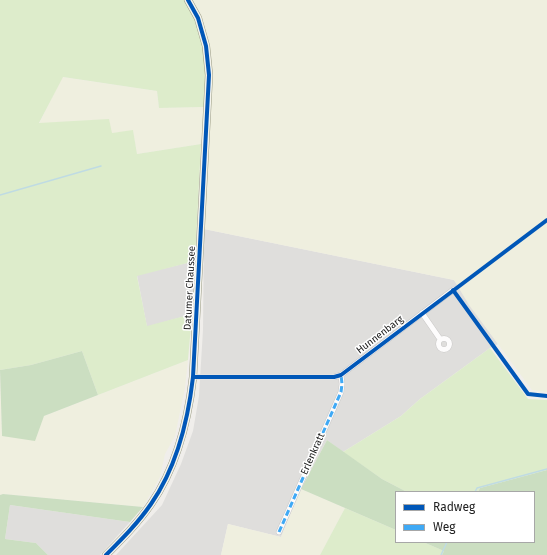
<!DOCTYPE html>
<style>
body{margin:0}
#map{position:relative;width:547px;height:555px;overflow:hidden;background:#f0eeeb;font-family:"Fira Sans",sans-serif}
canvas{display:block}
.legend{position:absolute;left:395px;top:491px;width:140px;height:52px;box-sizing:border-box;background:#fff;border:1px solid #a7a7a7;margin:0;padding:5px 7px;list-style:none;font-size:12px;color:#222}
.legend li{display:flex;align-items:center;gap:8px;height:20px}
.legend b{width:20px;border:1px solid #a7a7a7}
</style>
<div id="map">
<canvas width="547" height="555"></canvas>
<ul class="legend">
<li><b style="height:5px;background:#0057b8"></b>Radweg</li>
<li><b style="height:5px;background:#3fa9f5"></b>Weg</li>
</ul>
</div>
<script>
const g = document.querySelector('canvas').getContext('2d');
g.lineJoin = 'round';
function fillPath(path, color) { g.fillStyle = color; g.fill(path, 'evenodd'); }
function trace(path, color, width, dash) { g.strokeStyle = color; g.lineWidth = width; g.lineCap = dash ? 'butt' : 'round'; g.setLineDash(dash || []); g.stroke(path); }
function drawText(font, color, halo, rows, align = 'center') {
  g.font = font + ' "Fira Sans",sans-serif'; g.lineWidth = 3; g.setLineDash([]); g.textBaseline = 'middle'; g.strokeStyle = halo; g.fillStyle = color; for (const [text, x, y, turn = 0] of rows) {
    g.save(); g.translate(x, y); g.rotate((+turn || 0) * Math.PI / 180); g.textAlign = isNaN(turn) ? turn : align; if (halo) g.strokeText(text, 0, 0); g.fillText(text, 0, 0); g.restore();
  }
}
const residential = new Path2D(`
 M204 229 454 280 498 344 490 348 420 399 401 416 343 452 327 440 301 489 281 537 228 524 221 555H116L162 505 181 464 193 431 199 396 203 330Z
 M195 261 192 314 147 327 137 275Z
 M10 505 130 522 100 555H48L36 543 5 539Z`);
const farmland = new Path2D(`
 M190 0H547V392L532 390 469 305 454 280 204 229 211 75Z
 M62 77 157 91 159 108 204 107 201 144 137 154 133 131 112 133 39 124Z
 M188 360 185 388 175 436 165 454 160 477 143 507 3 494 0 495V370L2 436 44 416Z
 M301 489 345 508 320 555H221L228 524 281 537Z`);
const grass = new Path2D(`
 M0 0H186L197 19 204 47 207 76 204 107 159 108 157 91 63 77 39 123 109 119 112 133 133 130 137 154 201 144 195 261 137 276 147 326 192 314 188 360 98 395 82 351 31 365 0 370Z
 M490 348 528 399 547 400V470L480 488 478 492H407L382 479 343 452 401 416 420 399Z
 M345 508 396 530V542H423L444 551 442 555H320Z`);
const forest = new Path2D(`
 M82 351 98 395 44 416 35 441 2 436 0 370 31 365Z
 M327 440 382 479 407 492H396V530L301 489Z
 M547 470V555H442L444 551 423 542H534V492H478L480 488Z
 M3 494 143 507 130 522 10 505 5 539 36 543 48 555H0V495Z`);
const stream = new Path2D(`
 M0 195 101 166
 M475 492 477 488 547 469
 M441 555 447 542`);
const street = new Path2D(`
 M422 313 440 339
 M438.5 344a5.5 5.5 0 1 1 11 0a5.5 5.5 0 1 1-11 0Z
 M193 377H334L341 375 453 290
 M279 532 341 392 342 384 341 375`);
const secondary = new Path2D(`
 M106 555C122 539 138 523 151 504 176 468 188 421 193 377L209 75 206 46 198 18 188 0`);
const quiet = new Path2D(`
 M279 532 341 392 342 384 341 375`);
const cycleway = new Path2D(`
 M453 290 528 394 547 396
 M193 377H334L341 375 547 220
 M106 555C122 539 138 523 151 504 176 468 188 421 193 377L209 75 206 46 198 18 188 0`);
const streetNames = [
 ["Datumer Chaussee",190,288,-87],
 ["Hunnenbarg",380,335,-37],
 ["Erlenkratt",313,454,-66]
];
fillPath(residential, '#dfdedc');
fillPath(farmland, '#efefdf');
fillPath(grass, '#ddeccb');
fillPath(forest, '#cbdec1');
trace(stream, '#bfdbe3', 1.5);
trace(street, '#c9c8c7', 6);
trace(secondary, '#999a82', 8);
trace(street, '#fdfcfc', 5);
trace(secondary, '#f4f4ed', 7);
trace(quiet, '#3fa9f5', 3, [6, 3]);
trace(cycleway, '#0057b8', 4);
drawText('10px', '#222', '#fff', streetNames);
</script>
